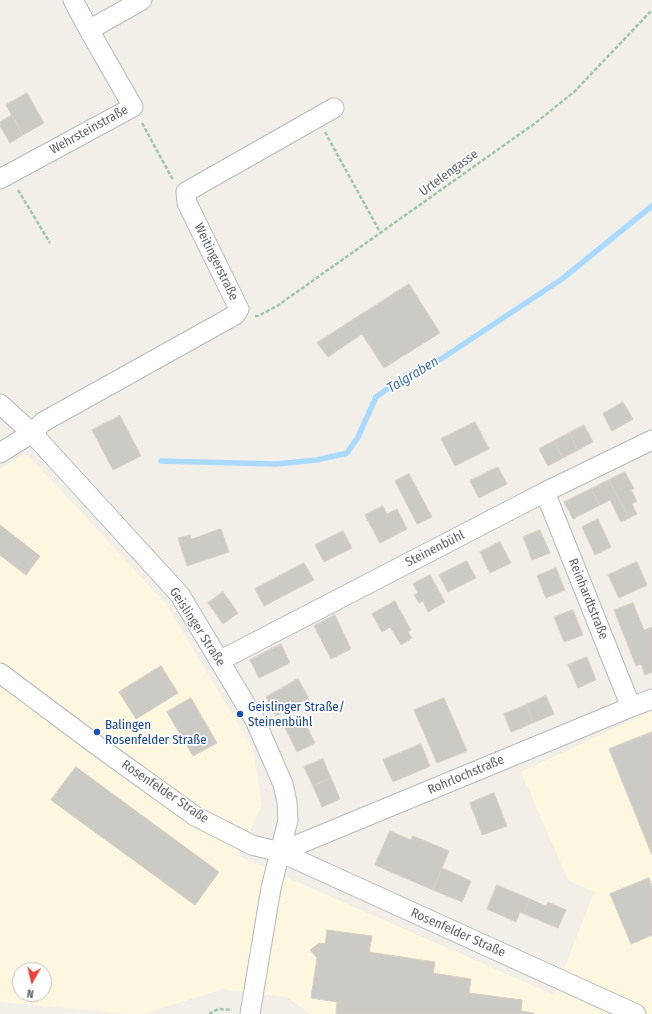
<!DOCTYPE html>
<meta charset="utf-8">
<style>
body{margin:0}
#map{position:relative;width:652px;height:1014px;overflow:hidden;background:#f1efe8;font-family:"Fira Sans Condensed",sans-serif}
canvas{display:block}
.north{position:absolute;left:12px;top:962px;width:40px;height:40px;box-sizing:border-box;background:#fff;border:1px solid #bfc1c3;border-radius:50%;rotate:188deg;font-size:11px;font-weight:700;line-height:16px;text-align:center;color:#5f6368}
.north::after{content:'';display:block;margin:auto;width:14px;height:18px;background:#ea4335;clip-path:polygon(50% 0,100% 100%,50% 72%,0 100%)}
</style>
<div id="map">
<canvas width="652" height="1014"></canvas>
<div class="north">N</div>
</div>
<script>
const g = document.querySelector('canvas').getContext('2d');
g.lineJoin = 'round';
function fillPath(path, color) { g.fillStyle = color; g.fill(path, 'evenodd'); }
function trace(path, color, width, dash) { g.strokeStyle = color; g.lineWidth = width; g.lineCap = dash ? 'butt' : 'round'; g.setLineDash(dash || []); g.stroke(path); }
function drawText(font, color, halo, rows, align = 'center') {
  g.font = font + ' "Fira Sans Condensed",sans-serif'; g.lineWidth = 3.5; g.setLineDash([]); g.textBaseline = 'middle'; g.strokeStyle = halo; g.fillStyle = color; for (const [text, x, y, turn = 0] of rows) {
    g.save(); g.translate(x, y); g.rotate((+turn || 0) * Math.PI / 180); g.textAlign = isNaN(turn) ? turn : align; if (halo) g.strokeText(text, 0, 0); g.fillText(text, 0, 0); g.restore();
  }
}
const commercial = new Path2D(`
 M26 453 166 604 253 749 262 805 238 856 554 995 594 892 568 880 521 772 652 711V1014H310L287 997 223 989 143 1014H128L0 1002V469ZM20 970H44V994H20Z`);
const stream = new Path2D(`
 M161 461 276 464 317 460 347 453 358 437 376 397 407 375 441 359 562 279 652 206`);
const building = new Path2D(`
 M27 93 44 123 23 135 6 105Z
 M12 115 23 135 10 143 0 126V122Z
 M409 284 440 333 384 368 362 334 328 357 317 343Z
 M623 402 633 419 612 431 603 414Z
 M120 416 141 456 113 470 92 430Z
 M475 422 489 449 455 466 441 439Z
 M584 425 593 442 578 450 569 433Z
 M569 433 578 450 563 458 554 441Z
 M554 441 563 458 548 466 539 449Z
 M498 467 507 484 479 498 470 481Z
 M625 472 634 489 631 490 637 501 632 504 637 514 629 518 609 480Z
 M409 474 432 517 417 524 395 481Z
 M609 480 629 518 621 522 610 500 600 505 591 489Z
 M591 489 600 505 573 519 564 502Z
 M383 506 387 514 397 509 407 529 380 543 365 515Z
 M598 519 611 547 595 555 582 527Z
 M0 525 40 556 26 575 0 555Z
 M221 529 229 552 187 566 178 538 190 535 191 539Z
 M540 530 550 553 532 560 523 537Z
 M343 531 352 548 324 562 315 545Z
 M500 542 511 563 490 573 480 552Z
 M467 561 476 578 448 592 439 575Z
 M637 562 647 585 619 598 608 575Z
 M304 563 314 580 264 606 255 589Z
 M556 568 565 590 546 598 537 576Z
 M430 575 445 602 428 612 423 601 419 603 414 595 418 593 413 584Z
 M223 592 238 613 223 624 208 603Z
 M395 601 411 630 408 632 412 638 401 645 390 627 382 632 372 614Z
 M633 603 644 630 652 627V672L645 675 641 664 636 666 614 610Z
 M573 610 583 635 564 642 554 617Z
 M335 615 351 649 331 659 314 626Z
 M281 644 290 663 259 678 250 660Z
 M587 657 596 680 578 688 568 665Z
 M161 666 178 693 136 719 119 692Z
 M298 679 309 698 276 716 266 697Z
 M546 696 554 714 533 723 526 705Z
 M191 698 217 743 193 756 167 712Z
 M444 698 467 751 437 763 414 710Z
 M526 705 533 723 511 732 504 714Z
 M303 719 315 743 297 752 285 728Z
 M652 732V855L609 749Z
 M421 744 430 766 393 782 383 760Z
 M323 759 331 778 313 786 304 767Z
 M76 767 219 872 195 905 51 800Z
 M331 778 340 799 322 807 313 786Z
 M494 793 507 826 482 835 470 803Z
 M390 831 411 840 413 836 449 851 433 890 375 865Z
 M442 868 471 881 462 902 433 890Z
 M649 878 652 886V935L631 944 610 894Z
 M497 885 530 899 524 914 520 912 516 922 487 909Z
 M530 899 546 906 548 902 566 910 558 928 524 914Z
 M327 930 372 936 369 952 435 962 433 973 471 979 469 993 522 1000 521 1011 534 1013V1014H336L337 1002 311 998 317 958 310 950 319 943 325 944Z`);
const path = new Path2D(`
 M142 123 173 180
 M325 132 381 234
 M18 190 50 243
 M255 316H258L277 306 534 124 574 92 652 10
 M209 1014 218 1009 232 1010`);
const minor = new Path2D(`
 M73 0 89 30
 M0 179 133 107 89 30 142 0
 M0 404 32 433 180 595 255 720 283 784 287 802 288 820 271 888 250 1014
 M0 453 32 433 43 422 235 315 239 309 187 203 186 192 334 108
 M545 492 631 707
 M219 661 545 492 652 440
 M0 673 95 744 195 816 252 845 280 852 636 1014
 M280 852 631 707 652 699`);
const markers = [
 [240,714,4,"#1a4fb4"],
 [97,732,4,"#1a4fb4"]
];
const streetNames = [
 ["Wehrsteinstraße",89,130,-29],
 ["Urtelengasse",449,173,-36],
 ["Weitingerstraße",216,262,64],
 ["Steinenbühl",435,549,-27],
 ["Reinhardtstraße",588,599,68],
 ["Geislinger Straße",197,627,57],
 ["Rohrlochstraße",466,775,-23],
 ["Rosenfelder Straße",165,792,34],
 ["Rosenfelder Straße",458,933,24]
];
const transitNames = [
 ["Geislinger Straße/",248,707],
 ["Steinenbühl",248,722],
 ["Balingen",105,725],
 ["Rosenfelder Straße",105,740]
];
const waterNames = [
 ["Talgraben",413,375,-31]
];
fillPath(commercial, '#fef7e0');
trace(stream, '#aadaff', 5.5);
fillPath(building, '#cccac5');
trace(building, '#d6d1c6', 1);
trace(minor, '#b5b8bc', 21);
trace(path, '#9cc7a9', 2.5, [4, 2]);
trace(minor, '#fff', 19);
for (const [x, y, r, color] of markers) { const dot = new Path2D(); dot.arc(x, y, r, 0, 2 * Math.PI); g.fillStyle = color; g.fill(dot); trace(dot, '#fff', 1.5); }
drawText('13px', '#5f6368', '#fff', streetNames);
drawText('13px', '#164399', '#fff', transitNames, 'left');
drawText('italic 14px', '#4174aa', '#fff', waterNames);
</script>
